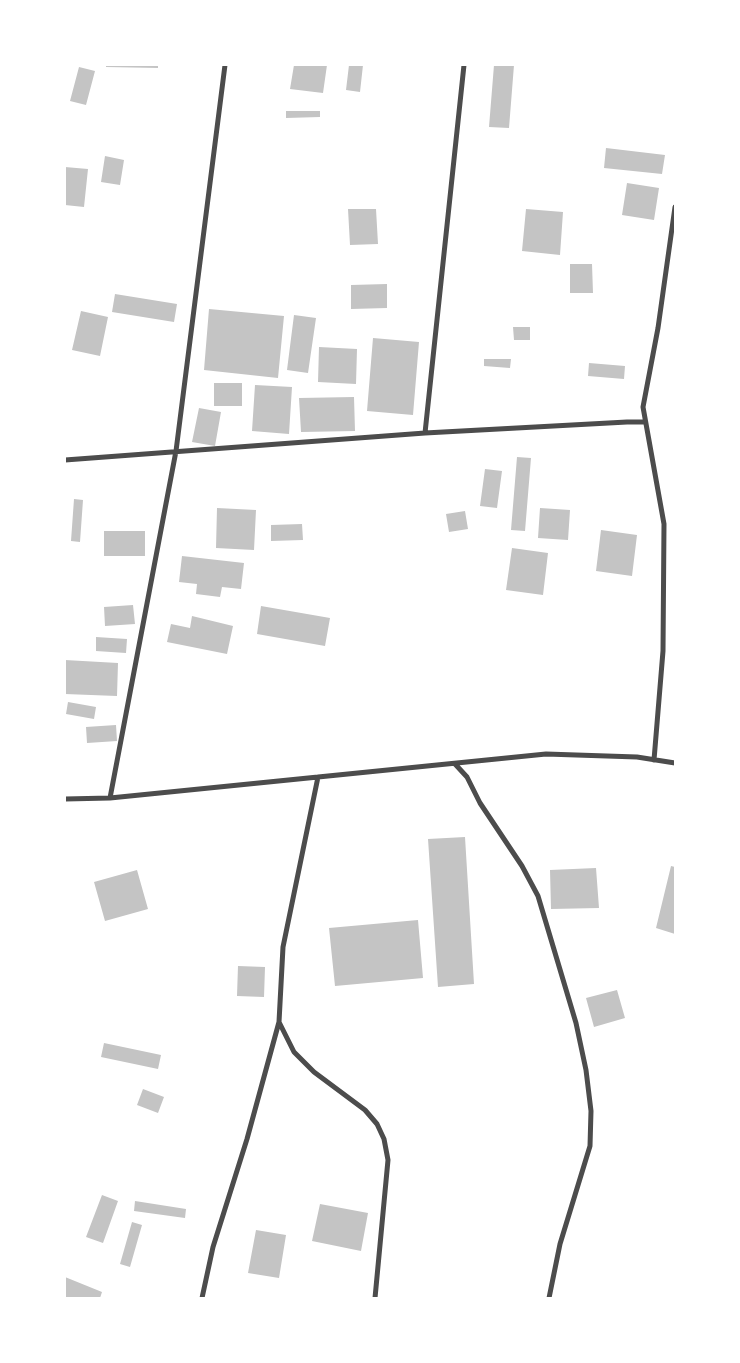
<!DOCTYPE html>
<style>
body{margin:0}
#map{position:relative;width:740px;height:1363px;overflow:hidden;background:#fff;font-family:Signika,sans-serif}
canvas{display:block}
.frame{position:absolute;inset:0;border:66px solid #fff;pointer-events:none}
</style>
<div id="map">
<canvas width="740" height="1363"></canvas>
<div class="frame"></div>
</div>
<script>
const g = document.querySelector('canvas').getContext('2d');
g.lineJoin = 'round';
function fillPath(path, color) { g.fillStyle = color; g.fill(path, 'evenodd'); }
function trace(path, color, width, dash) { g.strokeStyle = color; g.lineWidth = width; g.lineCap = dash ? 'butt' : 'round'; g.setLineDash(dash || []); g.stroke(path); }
const building = new Path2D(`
 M106 65H158V68L106 67Z
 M294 65H327L323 93 290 89Z
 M349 65H363L360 92 346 90Z
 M494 65H514L509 128 489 127Z
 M79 67 95 71 86 105 70 101Z
 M286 111H320V117L286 118Z
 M606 148 665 155 662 174 604 168Z
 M105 156 124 160 120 185 101 182Z
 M65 167 88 169 84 207 65 205Z
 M627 183 659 188 654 220 622 215Z
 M348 209H376L378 244 350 245Z
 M526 209 563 212 560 255 522 251Z
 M570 264H592L593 293H570Z
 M387 284V308L351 309V285Z
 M115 294 177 304 174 322 112 312Z
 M209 309 284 316 278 378 204 370Z
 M81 311 108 317 100 356 72 350Z
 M294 315 316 318 308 373 287 370Z
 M513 327H530V340H514Z
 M373 338 419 342 413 415 367 411Z
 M319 347 357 349 356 384 318 382Z
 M484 359H511L510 368 484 366Z
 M589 363 625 366 624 379 588 376Z
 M214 383H242V406H214Z
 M255 385 292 387 289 434 252 431Z
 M354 397 355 431 301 432 299 398Z
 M199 408 221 412 215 446 192 442Z
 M517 457 531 458 525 531 511 530Z
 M485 469 502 471 497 508 480 506Z
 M74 499 83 500 80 542 71 541Z
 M217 508 256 510 254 550 216 548Z
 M540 508 570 510 568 540 538 538Z
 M465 511 468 529 449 532 446 514Z
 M302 524 303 540 271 541V525Z
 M601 530 637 535 632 576 596 571Z
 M104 531H145V556H104Z
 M512 548 548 553 543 595 506 590Z
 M182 556 244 563 241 589 222 587 220 597 196 594 197 584 179 582Z
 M133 605 135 624 105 626 104 607Z
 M261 606 330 618 325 646 257 634Z
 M192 616 233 626 227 654 167 642 171 624 190 628Z
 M96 637 127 639 126 653 96 651Z
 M65 660 118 663 117 696 65 694Z
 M68 702 96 707 94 719 66 714Z
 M116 725 117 741 87 743 86 727Z
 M465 837 474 984 438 987 428 839Z
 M671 866 675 867V934L656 928Z
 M596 868 599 908 551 909 550 870Z
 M137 870 148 909 105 921 94 882Z
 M418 920 423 978 335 986 329 928Z
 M238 966 265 967 264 997 237 996Z
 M617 990 625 1018 594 1027 586 998Z
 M104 1043 161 1055 158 1069 101 1057Z
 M143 1089 164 1097 158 1113 137 1105Z
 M102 1195 118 1201 103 1243 86 1237Z
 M135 1201 186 1209 185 1218 134 1211Z
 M320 1204 368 1213 361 1251 312 1241Z
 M132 1222 142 1225 130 1267 120 1264Z
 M256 1230 286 1235 279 1278 248 1273Z
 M65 1277 102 1292 100 1298H65Z`);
const minor = new Path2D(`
 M425 433 464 65
 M65 460 425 433 627 422H644
 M654 760 663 651 664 524 643 407 658 328 675 207
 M455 764 467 777 480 803 522 866 538 896 576 1023 586 1070 591 1111 590 1146 560 1244 549 1298
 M318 777 283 947 279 1022 294 1052 314 1072 365 1110 377 1124 384 1139 388 1160 375 1298
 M110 798 176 451 225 65
 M65 799 110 798 546 754 637 757 675 763
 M202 1298 213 1247 247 1139 279 1022`);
fillPath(building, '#c4c4c4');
trace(minor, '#4c4c4c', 5);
</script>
